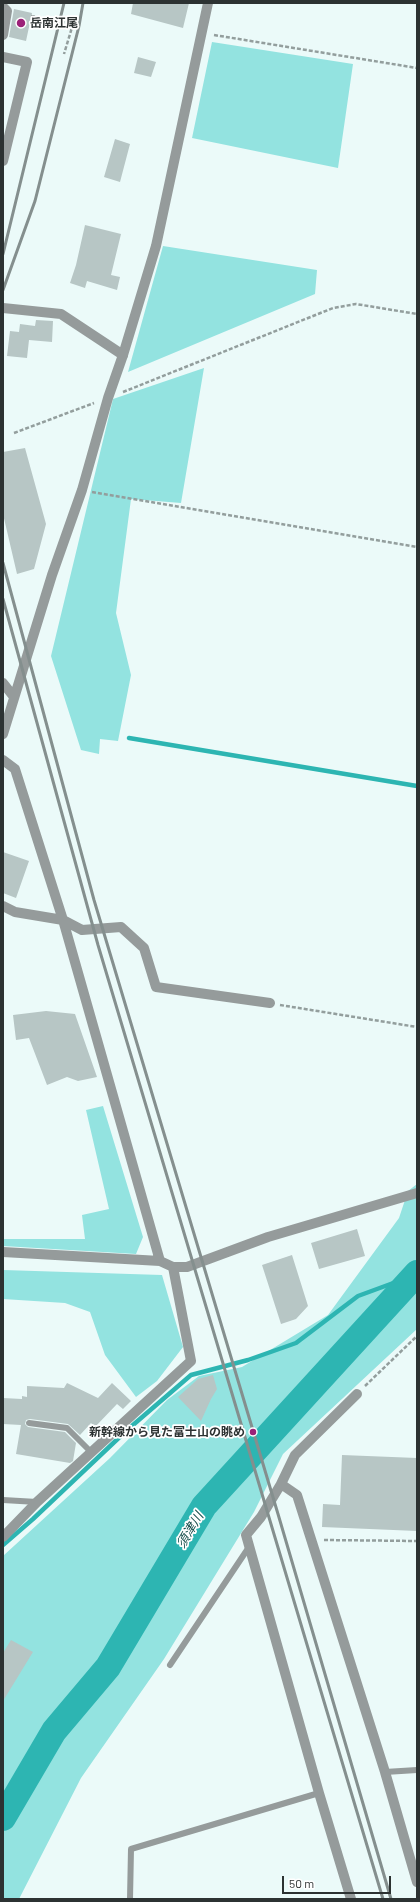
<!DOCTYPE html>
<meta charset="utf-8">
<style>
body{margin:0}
#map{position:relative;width:420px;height:1902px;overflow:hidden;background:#ebfaf9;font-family:Barlow,sans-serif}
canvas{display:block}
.frame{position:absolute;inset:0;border:4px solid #2c3232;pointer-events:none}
.scale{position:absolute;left:282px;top:1876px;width:109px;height:18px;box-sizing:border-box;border:2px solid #2c3232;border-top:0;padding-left:5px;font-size:12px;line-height:14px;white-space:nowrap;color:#2c3232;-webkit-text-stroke:3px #fff;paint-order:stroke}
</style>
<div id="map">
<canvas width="420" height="1902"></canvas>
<div class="frame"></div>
<div class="scale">50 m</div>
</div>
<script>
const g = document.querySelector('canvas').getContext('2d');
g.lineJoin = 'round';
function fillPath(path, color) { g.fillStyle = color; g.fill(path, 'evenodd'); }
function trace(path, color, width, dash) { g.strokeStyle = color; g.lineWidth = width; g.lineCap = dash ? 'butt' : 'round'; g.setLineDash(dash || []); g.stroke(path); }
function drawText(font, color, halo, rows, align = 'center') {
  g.font = font + ' Barlow,"Noto Sans JP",sans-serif'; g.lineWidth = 3.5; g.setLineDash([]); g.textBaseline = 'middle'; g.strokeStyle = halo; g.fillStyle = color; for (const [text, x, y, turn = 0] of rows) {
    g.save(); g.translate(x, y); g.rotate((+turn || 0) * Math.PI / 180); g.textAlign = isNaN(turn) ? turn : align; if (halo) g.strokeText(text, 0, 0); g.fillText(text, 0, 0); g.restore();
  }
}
const green = new Path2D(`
 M212 42 353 64 338 168 192 138Z
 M163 246 317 270 315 294 128 372Z
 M204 368 181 503 131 499 116 613 131 675 118 741 100 739 99 754 81 750 51 656 113 399Z
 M103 1106 143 1237 136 1254 3 1246V1239H85L82 1215 109 1209 86 1110Z
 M417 1184V1329L283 1454 254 1512 164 1659 81 1778 19 1899H3V1556L110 1458 167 1400 199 1376 242 1367 328 1315 399 1218 408 1191Z
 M3 1270 162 1275 183 1347 157 1381 136 1397 105 1355 90 1312 65 1303 3 1299Z`);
const stream = new Path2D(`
 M129 738 417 786
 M3 1545 33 1519 126 1431 191 1375 248 1360 296 1343 358 1296 415 1275 417 1276`);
const river = new Path2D(`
 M3 1818 54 1731 108 1667 204 1506 417 1273`);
const building = new Path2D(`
 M133 3H189L183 28 131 14Z
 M14 9 32 13 26 41 9 37Z
 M138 57 156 62 151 77 134 73Z
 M115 139 130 144 120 182 104 177Z
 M85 225 121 234 111 275 120 277 117 290 87 281 85 288 70 283 76 265Z
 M36 320 53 321 52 342 29 340 27 358 7 356 10 331 19 332 20 324 35 326Z
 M25 448 46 524 34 569 17 574 3 514V452Z
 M3 852 29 861 16 898 3 893Z
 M46 1011 75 1014 97 1077 78 1081 67 1077 47 1085 29 1038 16 1040 13 1015Z
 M357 1229 365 1256 319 1269 311 1243Z
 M292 1255 308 1306 296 1319 281 1324 262 1265Z
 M213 1375 217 1389 211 1399 201 1421 178 1397 198 1379Z
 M67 1383 98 1398 112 1383 131 1401 123 1409 117 1404 95 1427 91 1423 80 1435 68 1424 30 1419 26 1420 25 1424 28 1427 65 1432 76 1443 73 1461 70 1463 16 1454 21 1425 3 1424V1398L22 1399V1396L27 1397V1386L64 1388Z
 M342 1455 417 1458V1531L322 1527 323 1504 340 1505Z
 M11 1640 33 1652 3 1701V1653Z`);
const path = new Path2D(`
 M31 16 73 24 64 54
 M214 35 417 68
 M123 392 333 308 356 304 417 314
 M14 433 94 403
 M92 492 417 547
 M280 1005 417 1027
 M365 1386 417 1336
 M324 1540 417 1541`);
const service = new Path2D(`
 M29 1423 67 1428 92 1453
 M3 1500 37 1502
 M170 1665 249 1547
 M385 1772 417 1770
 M130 1899 131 1849 319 1793`);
const minor = new Path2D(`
 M3 7 7 11 3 35
 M3 57 27 62 3 161
 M3 308 61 314 123 355
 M3 760 15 769 63 920 160 1261
 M3 906 15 912 63 920 82 930 121 927 144 948 156 987 270 1003
 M3 1252 160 1261 173 1267H187L268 1237 417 1193
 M357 1394 295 1455 281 1484 297 1495 385 1772 417 1882
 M281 1484 261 1517 246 1535 319 1793 351 1899
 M3 1537 37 1502 191 1361 173 1267`);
const tertiary = new Path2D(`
 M3 683 14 697
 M3 734 52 575 82 490 108 398 123 355 156 246 208 3`);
const rail = new Path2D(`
 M3 254 64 3
 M3 290 35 201 79 26 83 3
 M3 563 94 900 278 1514 391 1899
 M3 599 98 945 383 1899`);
const markers = [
 [21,23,5,"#9c2178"],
 [253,1432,4,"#9c2178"]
];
const poiNames = [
 ["岳南江尾",30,23],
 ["新幹線から見た富士山の眺め",245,1432,"right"]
];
const waterNames = [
 ["須津川",190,1530,-59]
];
fillPath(green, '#93e3e0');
trace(stream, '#2db5b2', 4.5);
trace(river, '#2db5b2', 26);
fillPath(building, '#b7c6c5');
trace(path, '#939e9d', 2.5, [4, 2]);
trace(service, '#959b9b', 6);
trace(minor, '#959b9b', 10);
trace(tertiary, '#959b9b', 10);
trace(rail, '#848f8e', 3);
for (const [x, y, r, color] of markers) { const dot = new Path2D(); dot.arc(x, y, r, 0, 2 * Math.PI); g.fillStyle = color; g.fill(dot); trace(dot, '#fff', 1.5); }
drawText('bold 12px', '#2c3232', '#fff', poiNames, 'left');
drawText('italic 13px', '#184f4d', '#fff', waterNames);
</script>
